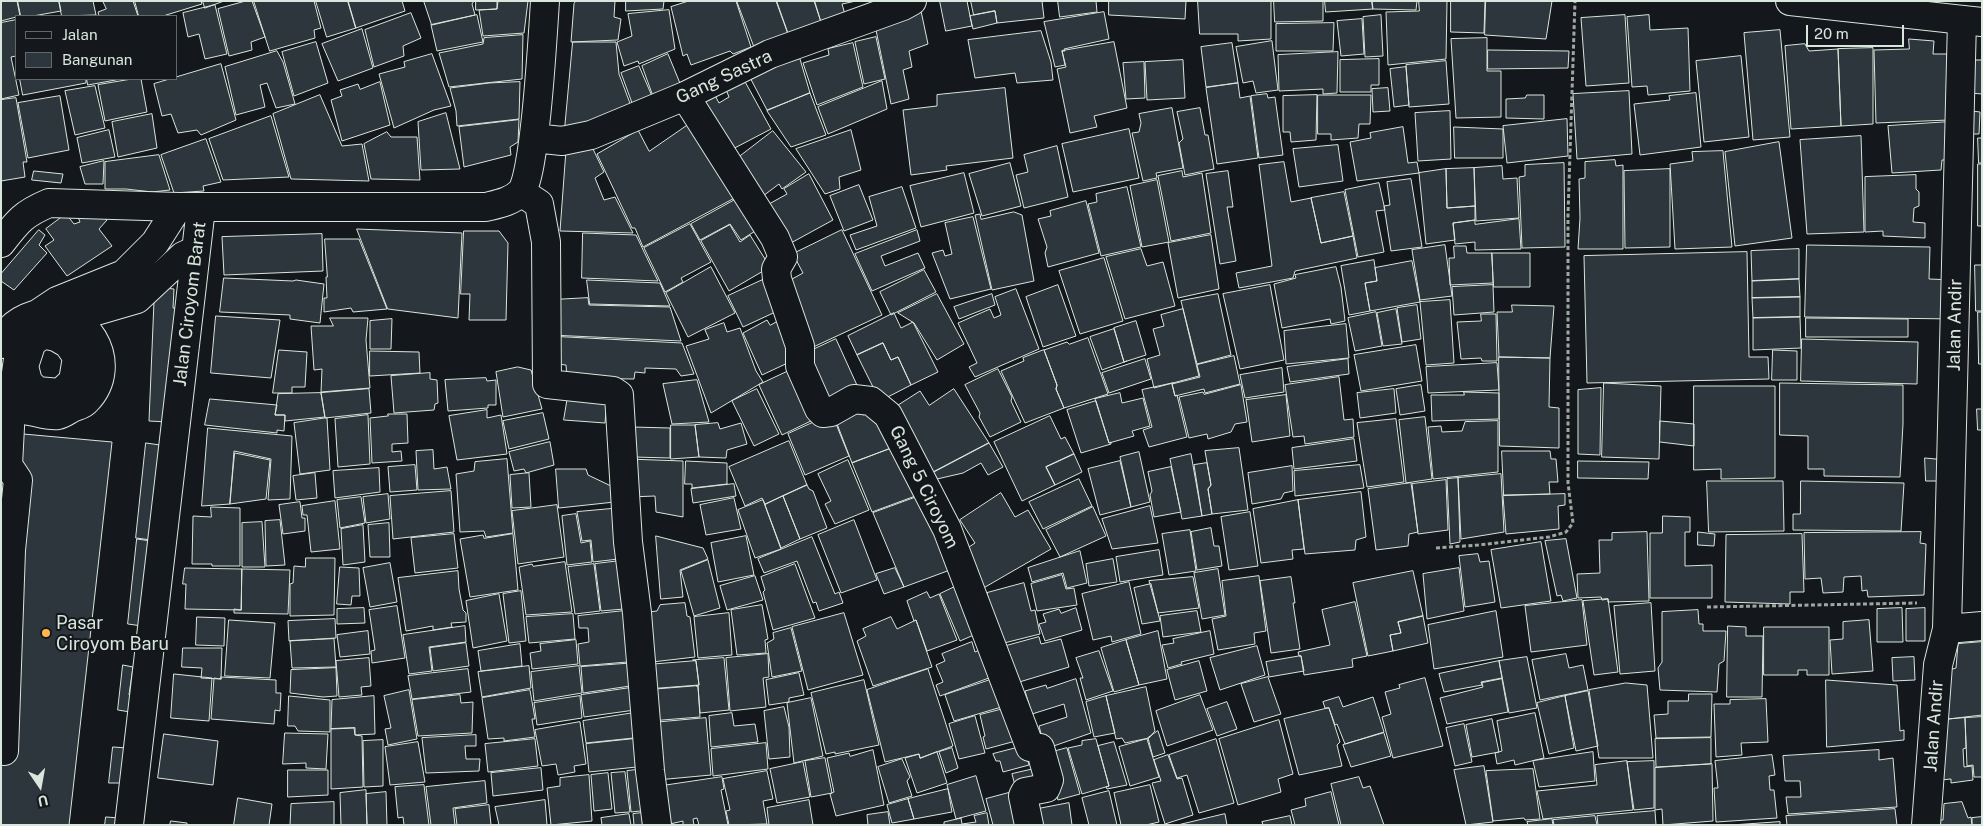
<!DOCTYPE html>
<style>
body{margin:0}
#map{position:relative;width:1983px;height:826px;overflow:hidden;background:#14181c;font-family:"Public Sans",sans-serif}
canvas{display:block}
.frame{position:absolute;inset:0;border:2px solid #d8e6dc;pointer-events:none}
.legend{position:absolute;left:15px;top:15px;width:162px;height:65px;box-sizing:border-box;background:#14181c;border:1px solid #626a69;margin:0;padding:6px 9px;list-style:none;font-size:15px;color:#d8e6dc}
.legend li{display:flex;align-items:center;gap:10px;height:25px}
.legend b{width:25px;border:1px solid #626a69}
.north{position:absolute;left:15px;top:761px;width:50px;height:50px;-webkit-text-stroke:4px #14181c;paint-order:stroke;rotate:168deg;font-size:14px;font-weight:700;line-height:20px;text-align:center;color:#d8e6dc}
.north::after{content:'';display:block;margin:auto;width:18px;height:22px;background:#d8e6dc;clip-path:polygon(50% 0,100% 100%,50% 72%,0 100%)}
.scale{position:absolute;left:1806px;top:25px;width:98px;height:22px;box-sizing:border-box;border:2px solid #d8e6dc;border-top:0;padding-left:6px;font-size:15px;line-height:18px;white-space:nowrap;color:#d8e6dc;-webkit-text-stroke:4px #14181c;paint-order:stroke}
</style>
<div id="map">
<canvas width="1983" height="826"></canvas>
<div class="frame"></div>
<ul class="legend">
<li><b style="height:6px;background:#14181c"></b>Jalan</li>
<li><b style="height:14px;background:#2c363c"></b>Bangunan</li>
</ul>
<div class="north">U</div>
<div class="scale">20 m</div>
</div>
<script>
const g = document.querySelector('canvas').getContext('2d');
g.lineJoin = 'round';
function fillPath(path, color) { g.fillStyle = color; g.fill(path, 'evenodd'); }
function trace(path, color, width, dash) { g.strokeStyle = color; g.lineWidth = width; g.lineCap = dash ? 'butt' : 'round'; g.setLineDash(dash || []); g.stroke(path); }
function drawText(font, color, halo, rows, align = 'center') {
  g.font = font + ' "Public Sans",sans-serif'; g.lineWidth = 4; g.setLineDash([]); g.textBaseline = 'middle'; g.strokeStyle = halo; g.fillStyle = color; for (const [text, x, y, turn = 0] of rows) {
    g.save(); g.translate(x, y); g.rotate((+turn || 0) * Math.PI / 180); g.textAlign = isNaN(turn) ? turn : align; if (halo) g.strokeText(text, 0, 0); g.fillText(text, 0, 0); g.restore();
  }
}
const building = new Path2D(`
 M1 1H17L20 16 1 21Z
 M18 1H59L61 11 33 16H21Z
 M59 1H93L96 15 62 16Z
 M103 1H133L138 16H99L98 12 106 9Z
 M135 1H201L202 4 163 16H139Z
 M203 1H224L205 8Z
 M246 1H252L265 37 251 42 252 50 229 56 218 9Z
 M254 1H314L321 28 314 30 315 38 270 51Z
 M316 1H348L356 28 327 37Z
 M348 1H402L405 11 356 28Z
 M424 1H474L472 4 475 15 432 25Z
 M476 1H498L497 9 476 10Z
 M528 1 524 33 483 36 479 10 497 9V2Z
 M576 1H615L614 17 621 19 618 40 571 42 574 4Z
 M626 1H664L663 9 626 11Z
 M689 1H736L751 47 733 54 730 51 691 65 687 54 683 56 671 7Z
 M737 1H776L788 34 754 46Z
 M777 1H814L822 25 789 35Z
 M815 1H856L842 4 846 18 822 24Z
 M940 1H967L972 26 946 31Z
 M971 1H1042L1044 18 997 23 995 11 974 15Z
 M1058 1H1096L1097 12 1060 17Z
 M1109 1H1186L1185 19 1109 15Z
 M1198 1H1271V39L1238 41V34H1200Z
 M1274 1H1323V21L1275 22Z
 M1325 1H1372L1373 9 1326 12Z
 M1372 1H1417L1416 10 1373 9Z
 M1419 1H1447L1446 59 1388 65 1386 12 1419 11Z
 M1451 1H1485L1484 33 1451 32Z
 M1486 1H1552L1546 39 1485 35Z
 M215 5 227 54 205 59 199 34 188 37 183 13Z
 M669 10 675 49 639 64 638 61 624 66 617 42 632 36 628 14Z
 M921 11 928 44 909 51 912 67 903 70 909 99 891 104 875 25Z
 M995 11 997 23 973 29 970 16Z
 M1104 12 1109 39 1064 49 1065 51H1062L1065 65 1055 67 1044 22Z
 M411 13 421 38 403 46 404 56 374 67 365 30Z
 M477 15 483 42 437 51 431 25Z
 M1381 15 1383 56 1365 57 1363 17Z
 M1625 15 1629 83 1586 86 1581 18Z
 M1649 15 1650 30 1688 28 1690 91 1648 95 1647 86 1632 87 1627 17Z
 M1362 19 1364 54 1341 56 1337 21Z
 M16 20V56L11 57 19 95 1 99V23Z
 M1334 23 1333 51H1276V24Z
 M362 29 373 68 338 81 322 44Z
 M1780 30 1790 137 1753 140 1744 33Z
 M1041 31 1051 62 1053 80 1017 83 1015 73 975 78 968 40Z
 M523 35 522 79 449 87 439 53 483 44 484 38Z
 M876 37 885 79 864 84 855 42Z
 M1487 38V71H1501V117L1456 118 1451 39Z
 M1909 39 1934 41 1933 54H1947L1949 120 1876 123 1874 50 1909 49Z
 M1272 41 1278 90 1256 93 1253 81 1243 83 1236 47Z
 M316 42 328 83 294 96 282 52Z
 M573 42H616L619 74 634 114 564 139Z
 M1114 42 1127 108 1094 116 1097 127 1070 133 1057 69 1066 67 1062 51Z
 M853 43 863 87 817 105 803 63 829 55 828 49Z
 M1232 43 1238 83 1206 87 1201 47Z
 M1805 44 1809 51 1838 49 1841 126 1791 129 1785 46Z
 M1873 48V124L1841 126 1838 49Z
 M1488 50 1569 51 1568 68 1488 69Z
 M277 51 283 62 295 104 276 108 267 83 260 85 265 107 236 115 225 67Z
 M1338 52 1337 93 1323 94V89L1279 91 1278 55Z
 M432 54 451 106 434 110 394 128 379 74 405 67 404 62Z
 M668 54 684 93 654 99 642 66Z
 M1741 56 1749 137 1704 142 1696 61Z
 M800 59 810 93 767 110 745 68 783 64Z
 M1379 59V85H1371V92H1340V60Z
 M1183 60 1185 98 1147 100 1145 62Z
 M1971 60H1982V94L1970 93Z
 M1446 61 1449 104 1409 107 1406 65Z
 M1144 62 1145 98 1126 99 1123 63Z
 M221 64 236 120 201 135 197 130 178 133 171 114 162 116 154 84Z
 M639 66 655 103 635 111 621 73Z
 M1406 67 1409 105 1394 107 1390 69Z
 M743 78 771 129 725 153 693 97 711 88 719 103 729 97 725 87Z
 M20 79H86V83L23 95Z
 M87 79H121L88 85Z
 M132 79H141L147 112 105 121 98 85Z
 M882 81 887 109 828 134 818 107Z
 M380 82 390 125 342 141 331 100 342 96 340 90 358 84 360 89Z
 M520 82 519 119 457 126 456 111 450 88 489 83Z
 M1238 83 1240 98 1250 96 1258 158 1217 164 1206 88Z
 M95 86 105 128 75 135 65 91Z
 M1005 88 1013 158 946 166 947 170 911 175 903 110 937 106V95Z
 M1388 88 1390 111 1373 112 1372 89Z
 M1629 91 1632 154 1577 159 1573 94Z
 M810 93 826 135 791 147 767 111Z
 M1696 93 1701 147 1640 155 1634 104 1670 100 1669 96Z
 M1267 94 1268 98 1275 97 1283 155 1259 158 1251 96Z
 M320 95 342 146 362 144 369 181 291 179 273 114Z
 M1317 95 1316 140 1291 142 1290 132H1283V96Z
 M1318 95H1371L1370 124H1359L1358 138 1331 140V134H1318Z
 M1527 95H1544V119L1506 118V99L1525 98Z
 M60 96 69 150 28 158 18 103Z
 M16 98 27 162H23L25 177 1 181V100Z
 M1172 108 1183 168 1156 173 1157 178 1143 181 1132 133 1139 132 1141 123 1139 114Z
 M1200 108 1205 135H1208L1214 169 1185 175 1179 143 1183 139 1177 112Z
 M1450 111 1451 159 1418 161 1415 113Z
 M1972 111 1980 112 1979 134H1973Z
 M446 113 460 169 421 170 418 122Z
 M152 114 157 148 118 157 112 122Z
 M271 116 289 177 223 180 209 139Z
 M1567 119 1568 156 1507 163 1503 126Z
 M519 120 518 142 510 147 511 155 464 167 459 127Z
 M1949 122 1950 160H1942L1941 170 1892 173 1888 126Z
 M688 125 742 194 643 247 635 228H632L597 154 638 130 649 151Z
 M1403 127 1408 163 1417 162 1419 173 1357 181 1350 142 1371 138 1370 133Z
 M1454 127 1503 129V158H1455Z
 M1129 129 1139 178 1073 192 1062 144Z
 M109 130 115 157 82 163 77 138Z
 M851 130 861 170 839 177 840 189 825 194 796 149Z
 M773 131 806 172 782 189 779 184 763 196 734 161Z
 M387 132 391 137H417L420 180 371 179 364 144Z
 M1861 136 1864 232 1807 234 1800 140Z
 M1978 138H1982V163H1979Z
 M206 139 221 182 203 186 204 191 174 193 161 155Z
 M1779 142 1792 238 1735 246 1725 152Z
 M1338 145 1343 181 1299 187 1293 149Z
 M1057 146 1068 197 1024 208 1016 175 1028 172 1024 155Z
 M593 149 604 172 595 178 604 200 615 197 633 233 560 231 566 150Z
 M1723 151 1732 247 1675 249 1670 164 1693 161 1692 152Z
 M159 155 170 190 152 192 126 189H105V162Z
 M1615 160 1616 166 1623 165V249H1578L1580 218 1579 179 1585 178V162Z
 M104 161 103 184H85L80 167Z
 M1284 162 1291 202 1311 198 1321 243 1353 236 1357 258 1295 271 1293 278 1239 288 1236 273 1272 266 1259 165Z
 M1010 163 1021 206 982 216 969 174Z
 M1564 163 1565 247 1522 248 1519 177 1525 176V165Z
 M1978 164H1982V226H1978Z
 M1502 166 1503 179 1517 178 1519 218 1476 221 1474 168Z
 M1474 168 1475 206 1447 208 1446 169Z
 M1446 169 1447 208 1475 206V220L1453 223 1455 240 1426 244 1419 173Z
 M1670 169V247L1625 248 1624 171Z
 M34 171 63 174 61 183 32 180Z
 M1182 171 1183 177 1202 173 1211 233 1171 241 1158 176Z
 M1228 171 1233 207H1227L1236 261 1220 264 1206 174Z
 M964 173 974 213 921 227 910 186Z
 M809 174 833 220 789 244 769 204 787 194 784 189Z
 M1916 175V189L1919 192V206L1914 208 1913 222 1925 223V238L1883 236V231L1865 232V177Z
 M1411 179 1422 247 1391 251 1384 206 1390 205 1387 182Z
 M1157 180 1169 242 1142 247 1130 186Z
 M1379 183 1385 210 1376 211 1384 252 1358 257 1345 190Z
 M859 185 873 220 844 231 830 196Z
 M902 187 916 228 856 250 850 235 877 226 869 197Z
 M1127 187 1141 247 1101 256 1088 204 1097 202 1096 194Z
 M1344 192 1353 236 1321 243 1311 198Z
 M744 195 763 226 741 240 730 224 700 240 691 224Z
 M1086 201 1099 253 1048 267 1045 253 1047 247 1038 219 1051 216 1050 211Z
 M1014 212 1022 215 1034 281 992 290 975 215 980 214 981 219Z
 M66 214 74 224 80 222 78 217 98 214 107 220 99 229 112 246 67 276 45 246 54 240 46 229Z
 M973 217 991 289 950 299 932 253 943 250 945 256 952 254 945 223Z
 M1519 219 1521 249 1475 250V242L1455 244 1453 223 1475 220V224Z
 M690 224 711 262 681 278 683 282 665 292 644 248Z
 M730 225 740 242 750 235 770 267 729 291 701 241Z
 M357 229 462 233 458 318 388 309Z
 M39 230 45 235 39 245 47 253 14 290 1 281V274Z
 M842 230 882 315 809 349 783 284 803 273 793 254Z
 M917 230 920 241 881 256 885 266 918 253 925 268 872 291 855 254Z
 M464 231H499L508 243 506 320H469L470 294H461Z
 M583 233 636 235 658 281 582 278Z
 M322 234 323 271 224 275 222 237Z
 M1211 235 1219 289 1178 298 1168 243Z
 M325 239H359L387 309 353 312 351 308 324 312V298H327L326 277H327Z
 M1445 245 1452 296 1420 300 1412 250Z
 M1807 245 1930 247 1929 279 1955 280V319L1805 317Z
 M1454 246H1466L1467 253H1492L1493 283 1450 285 1449 258H1454Z
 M1141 249 1147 266 1163 262 1175 306 1125 319 1106 257Z
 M1799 249V279L1752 281 1751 251Z
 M1747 252 1749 357H1768L1769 379 1587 383 1584 256Z
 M1492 253H1530V287H1494Z
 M1104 258 1123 321 1080 334 1059 271Z
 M1374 260 1377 281 1365 283 1370 311 1349 315 1341 266Z
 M1412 261 1420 302 1370 311 1365 283 1377 281 1375 268Z
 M1975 265H1982V311H1976Z
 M711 267 735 313 688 337 666 293Z
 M1336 267 1341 287 1345 321 1331 324 1330 319 1282 328 1274 284 1296 278 1295 275Z
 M924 270 936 292 891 315 880 292Z
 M769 277 784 308 743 327 728 296Z
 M224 278 293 281 296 280 324 284 320 323 290 319V315L220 312Z
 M1799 279 1800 297 1752 298V281Z
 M587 280 660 283 670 306 590 304Z
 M1058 285 1076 336 1043 347 1026 297Z
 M1270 285 1284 360 1240 369 1223 294Z
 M1493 285 1494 312 1454 315 1452 287Z
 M164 288 174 289 173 308H179L168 422 149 421 154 301Z
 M1016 289 1039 349 975 377 969 367 977 363 958 323 990 309 994 318 1001 315 995 297Z
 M937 294 964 344 937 360 914 323 898 313Z
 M992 294 995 305 959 319 954 307Z
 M1218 294 1231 355 1197 364 1181 301Z
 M1800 297V317L1753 318 1752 298Z
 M588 298 589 305 670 307 681 341 550 335 552 300Z
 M1450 300 1454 363 1426 365 1420 302Z
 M1417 305 1421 339 1402 342 1397 308Z
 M1512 305 1554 306 1550 358 1499 357 1497 312H1512Z
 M1183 309 1199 376 1154 388 1147 359 1160 355 1153 329 1164 326 1161 315Z
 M1396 309 1402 344 1383 346 1377 313Z
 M1376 312 1382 346 1355 351 1348 318Z
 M1978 312H1982V364H1979Z
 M894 313 901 328 913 322 938 372 911 385 898 357 891 360 883 343 857 355 848 336Z
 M1481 314H1496L1497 361H1482L1481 358 1461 359 1457 322 1481 321Z
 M216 316 280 320 271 378 211 373Z
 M1800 317 1801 348 1753 350V318Z
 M330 318H368L366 340 370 388 321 392 322 369 314 370 311 326H333Z
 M1806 318 1908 319V337H1806Z
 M392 319 391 349H370V321Z
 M782 319 794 360 762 375 743 333 767 320 770 325Z
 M1136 321 1146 355 1124 362 1114 328Z
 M724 323 727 332 740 328 756 371 763 382 711 413 686 346 709 339 705 330Z
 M1346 324 1349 358 1286 364 1284 331Z
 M1114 329 1124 362 1127 361 1102 370 1090 337Z
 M548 336 682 343 694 374 681 376 676 369 645 368V373L635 372 634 379 567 378 566 365 547 363Z
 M1088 338 1108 394 1064 408 1056 389 1057 385 1044 350 1067 342 1069 344Z
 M836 339 861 394 827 409 802 355Z
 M1802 339 1918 342 1917 384 1801 381Z
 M883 343 891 360 898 357 911 385 880 401 857 355Z
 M1416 345 1422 381 1361 391 1354 355Z
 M279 350 307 352 305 387H292V393H273Z
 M1044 350 1057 385 1056 389 1064 408 1025 423 1001 371 1024 361 1023 358Z
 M1773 350 1797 351V380H1772Z
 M370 351 419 352 420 373 370 376Z
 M1234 356 1240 384 1205 393 1204 389 1175 396 1172 384 1200 377 1197 365Z
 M1499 357 1550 358 1549 407 1559 408V448L1500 446Z
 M1145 359 1151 379 1109 393 1102 373Z
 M1348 359 1349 374 1290 382 1287 367Z
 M1497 363 1499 390 1428 393 1426 367Z
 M518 367 531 370 542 409 503 417 496 372Z
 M795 368 817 418 782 435 759 385Z
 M1282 368 1284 392 1245 398 1240 375Z
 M998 369 1012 397 1011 401 1021 422 990 437 979 417 980 413 965 385Z
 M430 373V379L437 380 438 403 435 404 434 410 394 413 391 376Z
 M1339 377 1344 420 1353 419 1354 437 1305 444 1304 436 1293 437 1285 385Z
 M486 378 487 381 496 380V405H488V408L448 411 445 380Z
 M697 380 709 422 672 424 663 384Z
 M1173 383 1172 384 1175 396 1177 395 1187 437 1149 447 1143 430 1152 427 1142 390Z
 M1604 383 1661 386 1659 459 1602 457Z
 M1780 383 1903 385V424L1900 477 1824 476V469H1808V436L1780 435Z
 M1241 385 1247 422 1235 424 1231 432 1208 439 1207 434 1189 438 1179 397 1203 392 1204 394Z
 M1421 385 1425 411 1400 415 1396 389Z
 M1694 386H1775V478L1721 479V469L1694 470Z
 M1601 388 1600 455 1578 454V390Z
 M369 389 371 413 325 418 321 393Z
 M757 389 779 434 754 446 732 401Z
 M954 389 989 443 930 474 895 407 920 391 929 405Z
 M1394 389 1396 413 1360 418 1357 393Z
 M1464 392 1499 393V419L1432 421 1431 395H1464Z
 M321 393 325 417 285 421V415H275L278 394Z
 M1120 393 1122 403 1143 398 1150 426 1132 431 1134 436 1109 443 1095 399Z
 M1286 395 1290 436 1252 442 1246 400Z
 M568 396 607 400 605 423 564 420Z
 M210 399 277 405 275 415H285L284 431 277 430V433L205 425Z
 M1096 401 1109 443 1111 442V444L1081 453 1067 410Z
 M859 406 863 415 874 410 896 446 852 463 834 416Z
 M1977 409H1982V430H1978Z
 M487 410V418L501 415 507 454 457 460 449 416Z
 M543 413 549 439 509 449 503 421Z
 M388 414H407L408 443 392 444V452L401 451 402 461 372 463 370 418 388 416Z
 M832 414 849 456 805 475 788 434Z
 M368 415 370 464 338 467 335 419Z
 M1050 416 1061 439 1065 437 1074 454 1046 467 1055 485 1022 501 994 442Z
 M1425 417 1432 479 1406 483 1399 420Z
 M327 418 330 470 300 474 294 423Z
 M1396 419 1404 482 1367 487 1357 423Z
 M1498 421V472L1433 479 1428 427 1441 426 1442 432 1462 431 1465 422Z
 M1660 421 1694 424V446L1660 442Z
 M718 423 720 429 741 423 747 444 727 450 726 458 699 457 695 425Z
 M671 425H695L699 457 671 459Z
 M632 427 670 428V458L633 457Z
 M208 428 292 436 290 499 268 500 271 459 234 451 230 504 202 506Z
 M1 432 112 442 69 825H1Z
 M1354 439 1357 461 1294 469 1292 448Z
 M789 441 807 485 765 504 762 498 745 506 729 467Z
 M550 442 554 465 526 473 524 469 514 471 509 452Z
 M146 443 167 446 151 540 136 538Z
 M989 443 1003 467 988 475 981 463 963 473 937 479 939 485 928 475Z
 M898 446 918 495 872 512 852 463Z
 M1239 448 1248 510 1212 514 1208 489 1211 485 1205 451Z
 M433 450 434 469 447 467 451 489 418 490 416 451Z
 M1502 451H1550L1551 459H1556L1558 482H1549L1550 494 1504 495Z
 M1139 452 1150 502 1131 507 1120 457Z
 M235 453 270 460 266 499 230 504Z
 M1074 454 1082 472 1055 485 1046 467Z
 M1191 454 1202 516 1182 519 1170 459Z
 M1925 458 1946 460 1945 481H1926Z
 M507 459 513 533 486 537 484 531 460 532 456 474 474 471 475 462Z
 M628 459 683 461V517L656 512 655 496 629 497Z
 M848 460 869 510 835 524 825 504 831 501 818 474Z
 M686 461 727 463V484L692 488V484H685Z
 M1120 461 1131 507 1100 515 1088 469Z
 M1578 461 1649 462 1648 479 1578 478Z
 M1207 463 1211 485 1208 489 1212 514 1202 516 1194 465Z
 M415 465 417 490 390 492 388 467Z
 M1360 465 1364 488 1295 496 1294 471Z
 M1292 466 1293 491 1284 493 1281 499 1252 504 1248 473Z
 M1171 467 1181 512 1154 517 1150 495 1152 491 1148 472Z
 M379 468 380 492 335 498 333 471Z
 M556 469H586L588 475 611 486 624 501 559 508Z
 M315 473 317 498 296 500 293 476Z
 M529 473 531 507 512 508 510 475Z
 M1501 474 1504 532 1461 539 1458 478Z
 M1458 478 1460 542 1450 544 1447 479Z
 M1079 479 1092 506 1043 529 1029 502Z
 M1446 480 1448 530 1418 534 1412 484Z
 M1707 481H1783L1784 531 1709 532Z
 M1801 481 1904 483 1901 531 1793 530V514H1800Z
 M1411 483 1418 532 1409 534 1408 546 1376 550 1368 489Z
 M734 484 736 496 693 503 691 489Z
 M807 485 809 489 813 491 827 528 800 539 783 496Z
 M451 491 454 532 393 539 390 496Z
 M1361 492 1366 537 1356 540 1355 550 1305 554 1298 500Z
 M1001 493 1015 517 1028 510 1051 549 980 590 966 566 974 561 966 549 975 543 960 520Z
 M388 494 390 519 366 523 363 497Z
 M925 494 950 570 904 587 873 513Z
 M1565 494V505L1558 506 1559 529 1506 534 1503 496Z
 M783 496 800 539 781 548 765 505Z
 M361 497 365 523 340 528 337 500Z
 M734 498 741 529 706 535 700 505Z
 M763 500 781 549 755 558 738 510Z
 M1298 500 1304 549 1292 550 1293 559 1261 563 1253 509Z
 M335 501 340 549 311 552 307 515H303L302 506Z
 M300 502 302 518H305V531L283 534 279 505Z
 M557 505 564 557 518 564 512 511Z
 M1150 506 1158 543 1112 549 1102 519Z
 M211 507 240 508V566H212V564H192L193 516 211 517Z
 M1093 507 1106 536 1060 557 1046 530Z
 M622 508 627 558 593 562 591 540 582 541 577 512Z
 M1250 512 1258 566 1229 570 1221 517Z
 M576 514 581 543 590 541 592 562 567 565 562 516Z
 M1663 516 1690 517V532H1685V566L1712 565V598H1650V533H1662Z
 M280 520 285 565 266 566 265 521Z
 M854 520 877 580 841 593 818 535Z
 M262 522 265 567H242V523Z
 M389 523 390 557H370L368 525Z
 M363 525 365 562 343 565 341 529Z
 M1211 528 1214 546H1219L1222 566 1197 570 1191 532Z
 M1190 530 1196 571 1169 575 1162 534Z
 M1647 532 1649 601 1608 602V599L1602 600 1601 597 1578 598 1577 574 1600 573 1599 540H1612V533Z
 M1698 532 1715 534 1714 546 1698 545Z
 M1921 532 1920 543 1926 544 1924 595 1868 597 1867 590 1862 591 1861 576 1844 577 1843 592 1823 593 1821 578 1805 579 1804 533Z
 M454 534 458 568 415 573 411 538Z
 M513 534 518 590 470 597 460 539 483 535 484 538Z
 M1802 534 1804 592H1790V604L1725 602 1726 535Z
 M656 536 703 548 708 559 680 570 683 597 661 599Z
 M746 536 754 575 718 582 711 543Z
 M812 537 835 594 839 592 843 603 819 611 816 602 813 603 797 561 764 573 758 559Z
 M137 539 151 541 142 626 128 624Z
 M1566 539 1577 598 1563 601 1561 595 1557 596 1545 541Z
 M1541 542 1551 601 1501 608 1491 550Z
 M1159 550 1163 575 1120 582 1116 557Z
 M1080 551 1087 583 1067 588 1063 573 1032 582 1028 568Z
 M1478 554 1480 562 1489 561 1495 602 1465 607 1459 556Z
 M306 558H335L334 615 290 616V584L293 583 294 566 305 567Z
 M1113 559 1117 582 1089 586 1086 564Z
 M628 560 635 608 601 611 595 564Z
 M708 560 720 608 694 616 681 571Z
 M565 562 572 612 526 615 519 567 532 564 533 566Z
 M390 563 397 602 370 607 363 568Z
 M594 564 600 611 575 614 568 567Z
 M795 564 815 618 773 630 763 592 765 590 761 577Z
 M340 567 359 568 360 596H352L351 605 337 604Z
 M185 568 242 569 241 610 185 609 186 584H183Z
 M895 568 904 587 884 594 876 574Z
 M1459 568 1464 611 1427 619 1423 574Z
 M242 569 290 570 288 614 234 613V609L241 610Z
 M1218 569 1225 615 1202 619 1194 573Z
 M458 571 459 589 463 610 466 613V622L451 623 452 627 433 630V626L406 631 398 578Z
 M1413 571 1423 616 1398 622 1401 633 1390 635 1393 651 1368 656 1353 583Z
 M1062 575 1066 589 1074 588 1077 605 1037 611 1031 584Z
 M755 576 763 600 727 610 720 586Z
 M1259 576 1266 631 1254 633 1255 644 1218 650 1212 619 1226 616 1222 581Z
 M1193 577 1199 608 1158 613 1149 581Z
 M1291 577 1295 603H1293L1300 649 1271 653 1260 581Z
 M965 582 985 630 960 641 940 594Z
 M1129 582 1141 634 1112 642 1111 636 1093 640 1082 594Z
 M1024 583 1031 611 1035 610 1040 634 1004 643 997 635 987 593Z
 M1151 584 1160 621 1142 624 1134 588Z
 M521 591 526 641 509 643 503 594Z
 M927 592 930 598 939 594 957 640 927 651 916 620 914 621 907 601Z
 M499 594 507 641 473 648 466 601Z
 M1608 599 1618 672 1594 675 1583 601Z
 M1582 600 1587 645 1531 652 1525 606Z
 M1355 602 1367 656 1352 659 1353 667 1304 675 1301 656H1299L1298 652 1330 645 1322 610Z
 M685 603 687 616 690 617 695 657 652 662 640 613 657 611 660 605Z
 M1651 603 1655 671 1620 674 1614 606Z
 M762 605 768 639 765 640 766 653 737 655 731 610Z
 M397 606 405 658 372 663 371 651 375 650 369 610Z
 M364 608 365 623 337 624V609Z
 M1076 608 1082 630 1045 641 1039 624 1046 622 1043 614 1059 609 1061 613Z
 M1902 608 1903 642H1877V609Z
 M1925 608V641H1906V609Z
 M633 610 639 661 580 666 578 644 589 642 588 628H579L578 616Z
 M1698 610 1699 624H1703V631H1726L1724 661 1719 664 1717 692 1660 690 1658 668 1662 662V612Z
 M1197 611 1201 632 1163 637 1160 616Z
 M1496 611 1503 657 1434 669 1428 625Z
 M729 613 732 655 698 658 694 617Z
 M844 613 863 675 808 690 792 627Z
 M573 614 575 639 529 643 526 617Z
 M1423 616 1428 643 1393 651 1390 635 1401 633 1398 622Z
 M197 617 225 618 224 646 196 645Z
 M891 617 897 629 916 620 932 667 873 686 857 641 866 636 863 629Z
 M335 619 336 638 289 641 288 621Z
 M229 620 275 623 270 678 225 676Z
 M1869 620 1873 671 1832 674 1830 640 1843 639V622Z
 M465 626 466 642 429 647 432 671 409 674 403 635Z
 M1728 626 1746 627V636H1763L1762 697H1727Z
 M1764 627H1829V675H1807V670H1798V675H1764Z
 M791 628 802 671 772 677 767 643 774 639 773 633Z
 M368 631 370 654 340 657 337 635Z
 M1158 631 1167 679 1139 685 1126 640Z
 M1210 631 1214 654 1181 662 1182 664 1168 668 1162 645 1174 643 1173 639Z
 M1039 637 1041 644 1061 639 1069 667 1016 683 1006 646Z
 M334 639 336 667 292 668 290 641Z
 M576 640 578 664 532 669 530 653 541 651 540 644Z
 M1126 640 1139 685 1114 692 1101 648Z
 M972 642 975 652 987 647 997 675 940 696 936 685 943 682 936 665 945 661 942 654Z
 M1982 642V715L1940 720 1942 672 1956 668 1958 644Z
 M466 643 469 666 433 671 430 648Z
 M520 644 522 666 481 671 478 651Z
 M1257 646 1265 675 1220 690 1210 658Z
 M183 648H222L221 679 201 678 202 668 182 667Z
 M1099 651 1113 691 1086 700 1080 678H1083L1076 658Z
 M768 654 769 677 763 678 766 707 730 711 726 658Z
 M1566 654 1569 668 1583 665 1588 690 1540 700 1532 660Z
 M1301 656 1304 671 1269 677 1266 662Z
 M1527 657 1537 708 1509 713 1499 661Z
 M1914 657 1915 680 1893 681 1892 658Z
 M369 658 371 686 361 687 362 695 339 697 336 661Z
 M724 658 729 710 700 713 698 686H696L699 685 696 661 693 660Z
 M696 661 699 685 647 689 646 665Z
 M1199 661 1207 691 1175 700 1167 670Z
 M1499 661 1502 678 1481 682 1482 685 1444 692 1439 674Z
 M636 663 637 685 583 693 581 667Z
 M123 665 133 667 129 695 132 696 130 712 118 710Z
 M529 666 531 688 482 697 478 672Z
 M579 666 582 693 534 701 531 672Z
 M336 668 337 696 323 697 290 693 291 670Z
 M468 669 471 692 412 699 408 676Z
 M928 669 953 746 920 758 919 754 885 762 867 690Z
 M799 673 804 695 789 698V702L769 705 766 680Z
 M174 674 212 678 209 721 171 718Z
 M221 677 276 680V693H281L280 711 275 710 274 724 211 719 214 678 221 679Z
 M999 677 1005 706 954 721 945 695Z
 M1268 677 1281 714 1254 722 1241 684Z
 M1425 678 1443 746 1393 758 1382 717 1391 714 1385 692 1400 688 1399 685Z
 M1076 679 1091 733 1045 749 1039 726 1067 717 1064 704 1032 714 1025 691 1046 685 1047 688Z
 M1502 679 1508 712 1447 724 1440 698 1483 687 1482 683Z
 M864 680 879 745 835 754V752L826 754 811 693Z
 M1826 680 1897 685 1900 731 1904 730V740L1827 747Z
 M1626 683 1647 685 1653 758H1599L1589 690Z
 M698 686 700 717 650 721 648 690Z
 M637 687 635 710 584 717 581 695Z
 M1146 687 1155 731 1149 738 1125 743 1122 738 1116 739 1106 696Z
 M409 690 417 739 388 745 385 729 391 728 384 696Z
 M530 690 535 719H532L535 737 504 741V738L488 739 482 698Z
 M1588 691 1598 746 1576 751 1565 696Z
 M1689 694H1712L1711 737 1656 738 1654 715 1668 714V701H1688Z
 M460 695 461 703 473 702 472 733 418 736 412 700Z
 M1200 695 1213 730 1167 746 1156 711Z
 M289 696 330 700V732L298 731 295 726H288Z
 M374 696 375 734 355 735 354 728 331 729 332 700Z
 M580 696 582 718 537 725 534 703Z
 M1106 696 1115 733 1094 737 1086 702Z
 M1565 696 1574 748 1549 754 1537 703Z
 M1339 697 1343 707 1373 697 1384 732 1345 744 1337 724 1335 725 1329 708H1325L1323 702Z
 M811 698 823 756 794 763 787 703Z
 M1766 699 1768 742 1741 743 1742 755 1716 757 1714 704H1730V700Z
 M1227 702 1237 729 1217 736 1207 709Z
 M784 707 789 727 790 757 769 759 764 711Z
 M1011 707 1023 739 986 749 983 737 985 736 980 715Z
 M1329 708 1340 742 1337 745 1342 766 1299 775 1284 719Z
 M640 712 643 737 586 743 583 721Z
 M732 713 734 726 755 724 758 742 711 747 709 716Z
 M1535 713 1544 758 1515 765 1514 760 1497 764 1495 753 1502 751 1497 721Z
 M975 716 985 753 959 759 949 724Z
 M1982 717V777H1974L1973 765 1967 766 1965 718Z
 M706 718 711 775 657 780 651 723Z
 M1965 718 1966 748 1963 749 1964 767 1972 766 1973 780 1951 783V779L1941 780 1940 720Z
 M1492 719 1499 752 1472 757 1466 725Z
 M1279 720 1293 774 1278 779 1281 792 1238 805 1219 739Z
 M580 722 586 764 574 766 575 772 558 775 556 764 542 766 535 730Z
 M1464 724 1472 762 1455 766 1446 728Z
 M355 728V735L362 736 363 787 331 789V729Z
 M1158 731 1165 753 1153 757 1148 738Z
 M285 733 328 734 326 769 306 768V763L283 764Z
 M1384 733 1391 756 1351 767 1343 745Z
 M164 734 218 741 213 785 158 778Z
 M476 735V746H465L466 759H480L479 771 426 773 422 738Z
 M643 738 646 766 589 772 586 744Z
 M1711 738V764L1656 767 1655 739Z
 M535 739 538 766 488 772 485 744Z
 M1096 739 1109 786 1082 794 1068 748 1082 745V741Z
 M1147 739 1159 777 1130 786 1119 747Z
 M1216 739 1234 803 1199 813 1187 775 1177 778 1169 755Z
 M383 740V786L364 787 363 741Z
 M418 742 425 782 390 785 385 747Z
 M1114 742 1127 785 1107 789 1106 787 1109 786 1098 746Z
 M766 743 768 769 713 776 711 749Z
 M1024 746 1029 765 1003 772 1000 761H996L993 754Z
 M113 747 127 748 123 783H109Z
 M952 748 958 768 946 773 939 752Z
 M1067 748 1080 794 1058 800 1045 754Z
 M873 750 884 805 836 816 830 794 834 792 827 758 849 753 850 756Z
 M1879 750V760L1893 758 1897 807 1788 814 1786 797H1801L1800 781H1785L1783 756Z
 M937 752 947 783 917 793 905 758 919 754 920 758Z
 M1593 752 1595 781 1539 787 1533 761Z
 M1168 755 1177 779 1182 778 1193 815 1165 824 1152 783 1161 781 1154 760Z
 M1772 755 1775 775 1769 776 1770 790H1774L1777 818 1716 822 1714 788H1718L1715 761Z
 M825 758 832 793 811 797 805 761Z
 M902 759 910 777 907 781 912 796 889 803 878 767Z
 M1627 761 1633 810 1543 819 1537 791 1597 785 1595 765Z
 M1654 761V808L1634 810 1627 762Z
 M803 762 810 797 777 803 770 769Z
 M1712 764 1713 821 1663 825 1662 809 1655 810V768Z
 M1484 766 1493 822 1466 825 1454 770Z
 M541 768 543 790 493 796 491 773Z
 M645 769 649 810 631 812 627 771Z
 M1034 769 1036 777 1016 789 1012 774Z
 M1533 769 1540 819 1525 820 1524 818 1493 821 1486 771Z
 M288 770H328V795L288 797Z
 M767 771 773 799 763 801 767 824 729 825 726 811 730 810 723 779Z
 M625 772 630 812 615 813 611 773Z
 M608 773 612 809 594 811 591 775Z
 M589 775 592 821 551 825 547 788 560 786V778Z
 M976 776 986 811 956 819 947 785Z
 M722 777 724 789 721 790 728 825H699L697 818 693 819 694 825H683V821L670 824 662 786Z
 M1359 777 1363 788 1370 786 1384 825H1341L1331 784Z
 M485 781 487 803 453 808 455 825H431L426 787Z
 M424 785 429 825H404L403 817 398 818 395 787Z
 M1150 785 1159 822 1146 825H1121L1114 793Z
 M948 789 952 812 914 819 908 799Z
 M366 790 367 825H341L340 793Z
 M1016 791 1024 825H993L986 799Z
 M1109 791 1117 825H1089L1082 798Z
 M386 792 387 825H367L366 794Z
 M1331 792 1339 825H1295L1291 810 1306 806 1305 799Z
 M238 798 272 804 269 825H234Z
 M908 799 914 819 892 823 887 805Z
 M545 800 547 825H499L495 807Z
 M809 800 813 825H769L767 808Z
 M334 802V825H290L291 804Z
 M1962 802 1968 818 1971 817 1972 825H1938L1939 820H1943L1944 804Z
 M1069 803 1072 825H1041L1038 809Z
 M489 805 491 825H457L455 809Z
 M1895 809 1897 825H1787L1786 816Z
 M1655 811 1656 825H1598L1597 816Z
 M650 812 651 825H634L633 814Z
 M888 812 890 825H868L867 815Z
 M987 813 989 825H944V822L961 818 962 824 976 822 974 816Z
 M629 814 631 825H602L601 818Z
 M1225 814 1227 825H1178Z
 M1290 816 1292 825H1263L1262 822Z
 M1595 816 1597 825H1554L1553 820Z
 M106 817 120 818V825H105Z
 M1982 817V825H1972V818Z
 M1552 819 1553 825H1528L1527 822Z
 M171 821 187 823V825H170Z
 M1780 822V825H1732Z`);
const path = new Path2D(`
 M1436 548 1478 545 1549 537 1566 532 1573 523 1568 483V214L1575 1
 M1707 607 1917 603`);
const minor = new Path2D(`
 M685 96 775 238 783 257 776 269 777 279 800 346V366L819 409 823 413 831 412 854 399 871 401 888 415 947 529 1030 747 1040 748 1049 780 1046 788 1025 792 1023 796 1029 825
 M534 138 562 141 591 135 685 96 770 54 903 6 912 1
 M521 192 539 204 546 242 547 384 613 391 619 395 628 542 637 613 650 771 657 825
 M1 243C18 221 23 214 49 203L178 207H486C498 204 511 202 521 192 535 177 543 31 545 1
 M8 343 18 327 57 301 124 274 155 243 178 207
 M1 344C7 329 18 320 34 315 85 301 123 364 86 401 83 405 76 406 72 408 68 410 63 414 58 415 49 417 34 411 24 410L6 385
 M1 549 11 550 18 480 8 465 11 408 19 352 26 342 36 335H47L56 337 68 344 77 357 73 381 60 393 37 391 28 382 24 366 32 342 65 320 137 299 183 256 196 250
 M1947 629 1982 626
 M4 751 11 550
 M129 825 201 208
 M1926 825 1938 665 1947 629 1962 20`);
const major = new Path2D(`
 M1790 1 1982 22`);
const markers = [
 [46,633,5,"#ffb74d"]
];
const streetNames = [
 ["Gang Sastra",724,77,-25],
 ["Jalan Ciroyom Barat",190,304,-83],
 ["Jalan Andir",1955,325,-89],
 ["Gang 5 Ciroyom",924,487,64],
 ["Jalan Andir",1934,726,-86]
];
const poiNames = [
 ["Pasar",56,623],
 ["Ciroyom Baru",56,644]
];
fillPath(building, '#2c363c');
trace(building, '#d8e6dc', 1);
trace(minor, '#d8e6dc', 30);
trace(major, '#d8e6dc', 30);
trace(path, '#9da8a2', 3, [4, 2.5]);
trace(minor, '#14181c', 28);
trace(major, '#14181c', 28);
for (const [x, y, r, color] of markers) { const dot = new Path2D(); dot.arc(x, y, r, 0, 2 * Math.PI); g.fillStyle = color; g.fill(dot); trace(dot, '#14181c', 2); }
drawText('18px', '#d8e6dc', '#14181c', streetNames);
drawText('18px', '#d8e6dc', '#14181c', poiNames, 'left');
</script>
